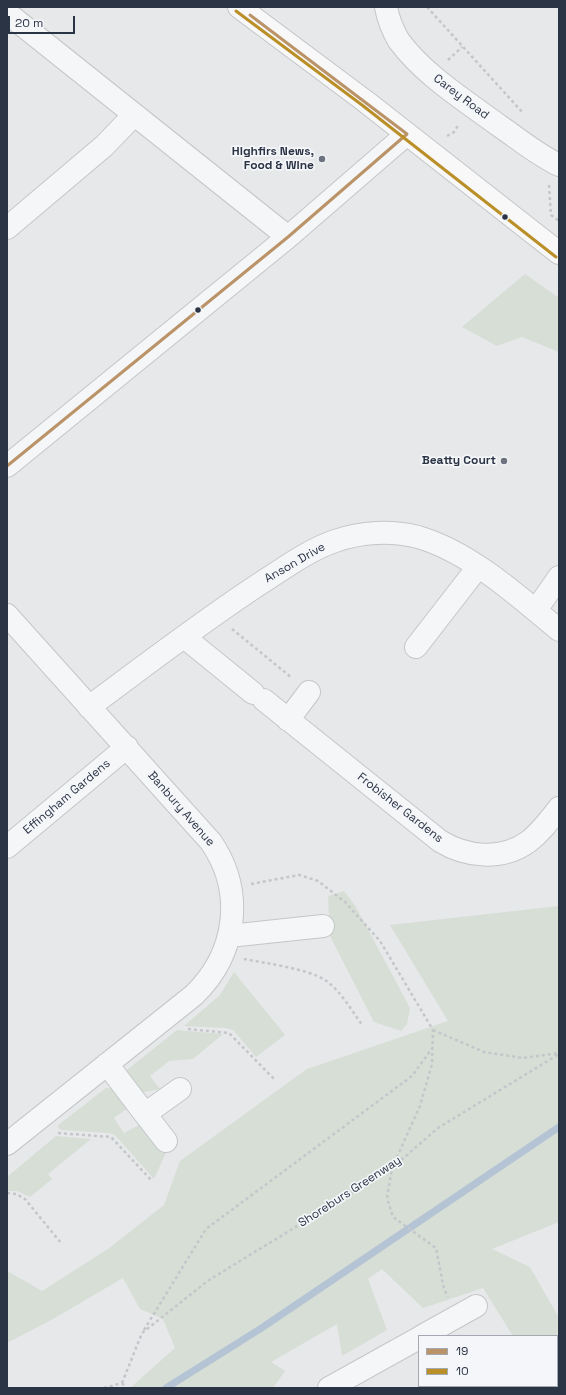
<!DOCTYPE html>
<style>
body{margin:0}
#map{position:relative;width:566px;height:1395px;overflow:hidden;background:#e6e8ea;font-family:"Space Grotesk",sans-serif}
canvas{display:block}
.frame{position:absolute;inset:0;border:8px solid #2b3445;pointer-events:none}
.legend{position:absolute;left:418px;top:1335px;width:140px;height:52px;box-sizing:border-box;background:#f4f6f9;border:1px solid #a4a8b1;margin:0;padding:5px 7px;list-style:none;font-size:12px;color:#2b3445}
.legend li{display:flex;align-items:center;gap:8px;height:20px}
.legend b{width:20px;border:1px solid #a4a8b1}
.scale{position:absolute;left:8px;top:16px;width:67px;height:18px;box-sizing:border-box;border:2px solid #2b3445;border-top:0;padding-left:5px;font-size:12px;line-height:14px;white-space:nowrap;color:#2b3445;-webkit-text-stroke:3px #f4f6f9;paint-order:stroke}
</style>
<div id="map">
<canvas width="566" height="1395"></canvas>
<div class="frame"></div>
<ul class="legend">
<li><b style="height:5px;background:#bb9368"></b>19</li>
<li><b style="height:5px;background:#bb8f27"></b>10</li>
</ul>
<div class="scale">20 m</div>
</div>
<script>
const g = document.querySelector('canvas').getContext('2d');
g.lineJoin = 'round';
function fillPath(path, color) { g.fillStyle = color; g.fill(path, 'evenodd'); }
function trace(path, color, width, dash) { g.strokeStyle = color; g.lineWidth = width; g.lineCap = dash ? 'butt' : 'round'; g.setLineDash(dash || []); g.stroke(path); }
function drawText(font, color, halo, rows, align = 'center') {
  g.font = font + ' "Space Grotesk",sans-serif'; g.lineWidth = 3.5; g.setLineDash([]); g.textBaseline = 'middle'; g.strokeStyle = halo; g.fillStyle = color; for (const [text, x, y, turn = 0] of rows) {
    g.save(); g.translate(x, y); g.rotate((+turn || 0) * Math.PI / 180); g.textAlign = isNaN(turn) ? turn : align; if (halo) g.strokeText(text, 0, 0); g.fillText(text, 0, 0); g.restore();
  }
}
const green = new Path2D(`
 M525 274 559 298V352L522 337 497 346 462 327Z
 M344 891 356 907 410 1008 407 1024 401 1031 374 1022 330 936 328 896Z
 M559 906V1222L492 1249 530 1267 559 1318V1388H545L544 1386H557V1336H513L483 1288 423 1308 382 1269 368 1279 387 1330 342 1356 337 1324 271 1362 285 1371 273 1388H130L175 1348 163 1319 140 1309 123 1278 53 1319 7 1343V1271L42 1291 108 1249 164 1205 180 1161 307 1069 448 1021 390 925Z
 M234 972 285 1035 256 1057 233 1030 226 1028 184 1026 220 995Z
 M177 1030 223 1034 193 1059 169 1061 150 1076 160 1089 139 1093 125 1074 127 1070Z
 M106 1088 116 1089 128 1108 114 1118 124 1133 141 1124 169 1146 154 1179 115 1135 109 1133 61 1130 57 1126Z
 M56 1136 91 1139 48 1174 52 1179 30 1197 17 1191H7V1177Z`);
const stream = new Path2D(`
 M166 1388 260 1329 559 1127`);
const path = new Path2D(`
 M427 7 523 113
 M448 60 462 47
 M447 136 454 132 459 124
 M549 185 551 215 559 221
 M232 629 292 678
 M251 884 299 875 318 881 345 902 380 941 433 1030 432 1064 420 1106 392 1168 387 1198 393 1217 436 1248 444 1289 448 1297
 M244 959C265 963 308 969 325 980 341 991 351 1010 363 1026
 M188 1029 229 1033 275 1080
 M433 1030 484 1052 523 1058 559 1053
 M58 1133 111 1137 152 1181
 M7 1193 16 1194 25 1199 61 1243
 M144 1330 206 1229 412 1076 433 1047
 M122 1383 142 1333 209 1280 392 1168 438 1128 559 1054
 M122 1383 126 1388
 M104 1388 122 1383`);
const minor = new Path2D(`
 M386 7C388 18 393 31 399 41 425 76 466 101 501 127 520 140 538 155 559 165
 M7 13 288 237
 M7 228 104 146 134 115
 M7 466 288 237 407 134
 M536 610 559 577
 M7 615 211 842C245 892 237 953 194 995L7 1144
 M184 637 253 693
 M416 647 478 567
 M264 700 440 841C466 857 501 861 528 842 540 833 549 821 559 808
 M89 707C147 664 204 620 264 581 286 567 309 550 335 541 361 532 391 530 418 537 470 552 518 596 559 630
 M288 720 309 692
 M7 847 127 747
 M229 936 323 926
 M107 1064 145 1114 180 1089
 M145 1114 166 1141
 M422 1336 476 1306
 M329 1388 419 1338`);
const major = new Path2D(`
 M239 7 365 101 559 253`);
const bus1 = new Path2D(`
 M250 15 407 134
 M7 466 288 237 407 134`);
const bus2 = new Path2D(`
 M236 11 362 105 556 257`);
const markers = [
 [322,159,4,"#6c737f"],
 [505,217,3.5,"#2b3445"],
 [198,310,3.5,"#2b3445"],
 [504,461,4,"#6c737f"]
];
const streetNames = [
 ["Carey Road",461,97,37],
 ["Anson Drive",295,563,-30],
 ["Effingham Gardens",67,797,-40],
 ["Frobisher Gardens",400,808,38],
 ["Banbury Avenue",181,809,49],
 ["Shoreburs Greenway",350,1192,-33]
];
const poiNames = [
 ["Highfirs News,",314,152],
 ["Food & Wine",314,166],
 ["Beatty Court",496,461]
];
fillPath(green, '#d6ded6');
trace(stream, '#b4c4d5', 7);
trace(minor, '#c4c6c8', 24);
trace(major, '#c2c5c8', 24);
trace(path, '#c5c6ca', 2.5, [3, 3]);
trace(minor, '#f5f6f7', 22);
trace(major, '#f8f8f8', 22);
trace(bus1, '#bb9368', 3);
trace(bus2, '#bb8f27', 3);
for (const [x, y, r, color] of markers) { const dot = new Path2D(); dot.arc(x, y, r, 0, 2 * Math.PI); g.fillStyle = color; g.fill(dot); trace(dot, '#f4f6f9', 1.5); }
drawText('12px', '#2b3445', '#f4f6f9', streetNames);
drawText('bold 12px', '#2b3445', '#f4f6f9', poiNames, 'right');
</script>
